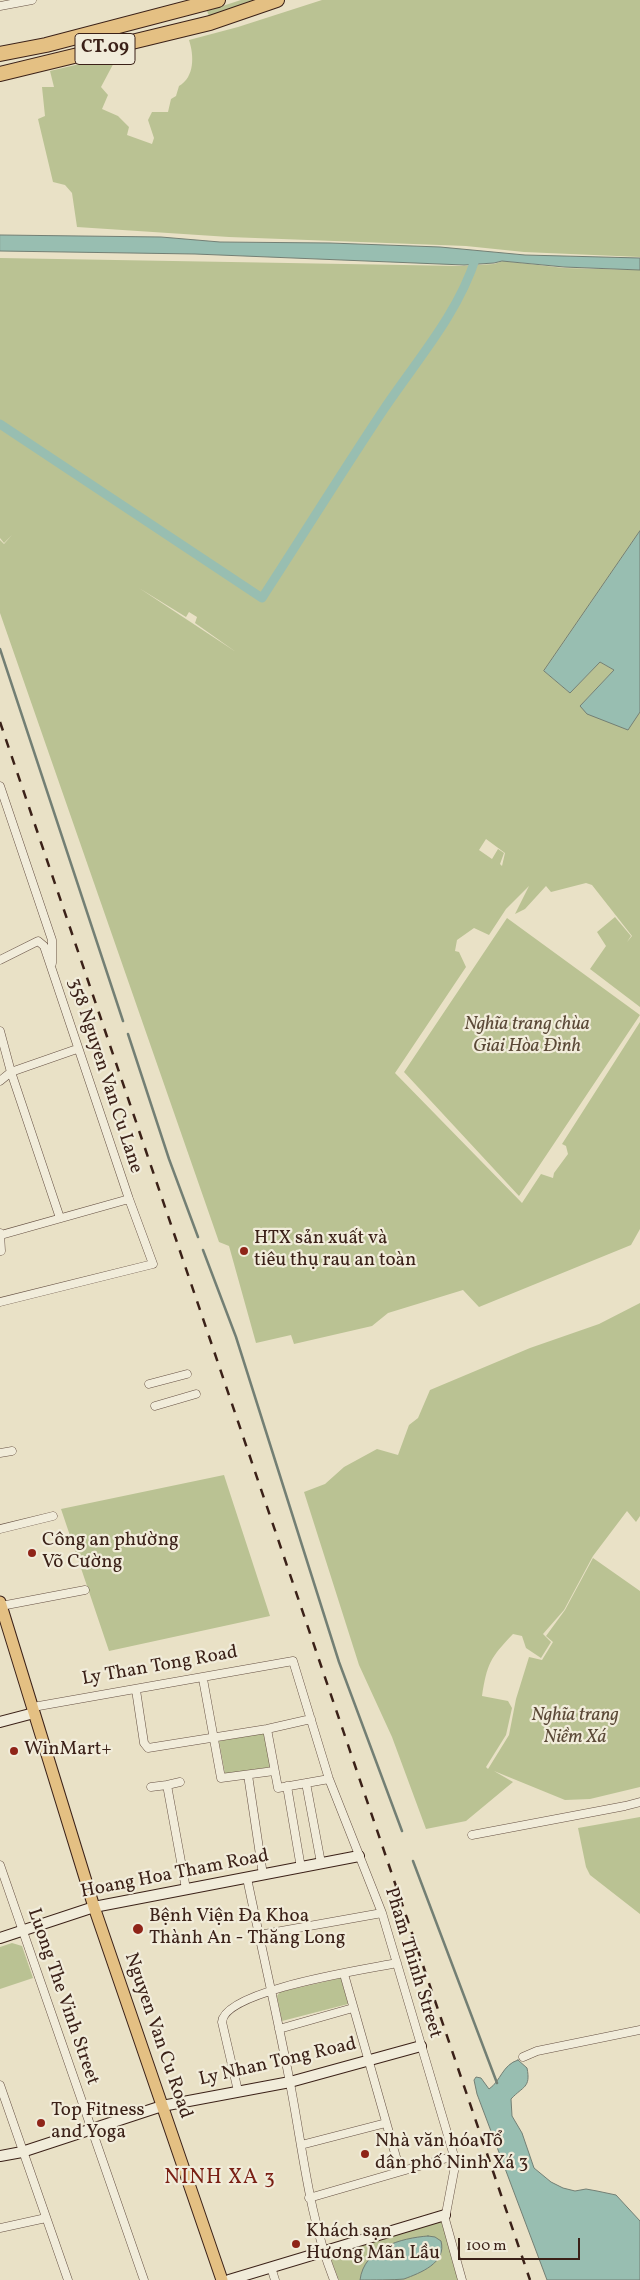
<!DOCTYPE html>
<meta charset="utf-8">
<style>
body{margin:0}
#map{position:relative;width:640px;height:2280px;overflow:hidden;background:#e9e1c6;font-family:Vollkorn,serif}
canvas{display:block}
.scale{position:absolute;left:458px;top:2238px;width:122px;height:22px;box-sizing:border-box;border:2px solid #3b2118;border-top:0;padding-left:6px;font-size:15px;line-height:18px;white-space:nowrap;color:#3b2118;-webkit-text-stroke:4px #f1ecda;paint-order:stroke}
</style>
<div id="map">
<canvas width="640" height="2280"></canvas>
<div class="scale">100 m</div>
</div>
<script>
const g = document.querySelector('canvas').getContext('2d');
g.lineJoin = 'round';
function fillPath(path, color) { g.fillStyle = color; g.fill(path, 'evenodd'); }
function trace(path, color, width, dash) { g.strokeStyle = color; g.lineWidth = width; g.lineCap = dash ? 'butt' : 'round'; g.setLineDash(dash || []); g.stroke(path); }
function drawText(font, color, halo, rows, align = 'center') {
  g.font = font + ' Vollkorn,serif'; g.lineWidth = 4.5; g.setLineDash([]); g.textBaseline = 'middle'; g.strokeStyle = halo; g.fillStyle = color; for (const [text, x, y, turn = 0] of rows) {
    g.save(); g.translate(x, y); g.rotate((+turn || 0) * Math.PI / 180); g.textAlign = isNaN(turn) ? turn : align; if (halo) g.strokeText(text, 0, 0); g.fillText(text, 0, 0); g.restore();
  }
}
const green = new Path2D(`
 M241 0H259L209 16 207 11Z
 M322 0H640V257L524 252 466 246 229 237 77 227 72 193 65 185 53 182 38 119 45 116 42 87H54L50 71 118 55 101 87 108 95 102 109 118 116 129 127 127 135 152 144 154 138 148 120 152 112H168L171 99 176 96 179 86C195 77 194 55 189 40L238 27Z
 M0 258 461 266 494 264 503 261 564 268 640 270V531L544 671 570 693 600 662 614 670 580 706 628 730 640 712V1007L590 969 606 946 597 932 615 917 631 936 627 942 632 936 592 885 586 883 551 892 546 886 525 909 515 914 529 886 506 909 489 935 474 928 457 940 455 951 459 952 466 967 395 1073 522 1203 541 1174 553 1178 554 1173 568 1154 566 1146 562 1144 640 1022V1229L631 1245 479 1307 463 1290 388 1313 372 1326 294 1344 291 1335 256 1343 229 1246 219 1242 0 613V540L4 544 12 535 4 543 0 538ZM139 588 186 617 189 612 197 617 195 623 236 652ZM486 839 505 853 502 866 500 864 504 853 498 849 492 859 479 850Z
 M507 918 640 1015 519 1196 404 1072Z
 M640 1303V1516L636 1522 627 1511 593 1556 564 1610 543 1634 551 1642 541 1658 526 1648 522 1636 513 1634C490 1658 487 1664 482 1696L508 1701 512 1708 506 1735 486 1767 488 1769 509 1735 516 1699 529 1657 542 1660 553 1642 546 1636 565 1610 593 1558 640 1591V1787L590 1799 565 1800 494 1771 513 1782 466 1821 426 1829 392 1737 359 1665 304 1492 325 1484 344 1467 377 1449 398 1455 409 1425 418 1418 430 1390 530 1348 599 1324Z
 M224 1475 270 1616 109 1651 61 1509Z
 M265 1733 270 1767 225 1774 219 1741Z
 M640 1817V1914L590 1875 586 1867 578 1828Z
 M12 1943 22 1946 33 1978 0 1989V1947Z
 M341 1978 348 2004 282 2021 277 1996 280 1992Z
 M438 2220 443 2223 460 2280H339L331 2260 336 2252Z`);
const water = new Path2D(`
 M0 235 161 237 220 242 330 243 440 247 525 255 640 258V270L564 267 502 261 494 263 464 265 195 254 0 251Z
 M640 531V712L628 730 587 714 580 706 614 670 600 662 570 693 544 671Z
 M518 2060 527 2068C531 2088 523 2086 511 2099L512 2116 522 2133 534 2168 551 2182 563 2188 575 2191 586 2189 597 2191 616 2195 640 2221V2280H547L477 2094 474 2080 476 2077 481 2078 489 2089C501 2081 502 2065 518 2060Z
 M428 2236 435 2237 441 2241C447 2263 420 2273 404 2279 395 2280 371 2280 360 2280 364 2248 401 2238 428 2236Z`);
const stream = new Path2D(`
 M0 649 123 1021
 M128 1034 169 1159 198 1237
 M203 1250 236 1337 339 1662 402 1831
 M413 1861 497 2083`);
const canal = new Path2D(`
 M0 424 262 598C303 535 342 472 384 409 417 360 458 314 476 257H477`);
const street = new Path2D(`
 M0 6 32 0
 M0 786 52 940V963
 M0 960 38 941 44 946 129 1199 153 1264 0 1302
 M0 1031 11 1072 60 1218
 M0 1081 11 1072 77 1049
 M0 1233 1 1251
 M1 1235 129 1199
 M149 1384 187 1374
 M155 1406 196 1394
 M0 1453 12 1451
 M0 1529 53 1516
 M1 1606 85 1590
 M203 1679 221 1778 274 1771
 M136 1690 144 1743 148 1748 267 1729 311 1719
 M33 1707 293 1661 329 1779 382 1913 454 2156 455 2166 445 2219 462 2280
 M267 1729 278 1788 329 1779
 M248 1775 263 1875
 M306 1783 321 1863
 M167 1785 180 1782
 M287 1786 301 1868
 M151 1787 167 1785 186 1889
 M472 1835 625 1806 640 1802
 M0 1865 144 2280
 M247 1878C261 1946 277 2014 290 2083 303 2150 309 2217 334 2280
 M259 1935 382 1913
 M344 1974 400 2171
 M279 2029 353 2008
 M523 2057 537 2051 640 2030
 M0 2085 68 2280
 M238 2091 222 2022C224 1990 368 1969 397 1963
 M301 2145 386 2123
 M309 2198 454 2156
 M0 2228 46 2218
 M271 2267 275 2280`);
const secondary = new Path2D(`
 M0 1722 34 1713
 M0 1938 94 1907 359 1856
 M0 2156 22 2152 162 2106 290 2082 421 2046
 M229 2280 445 2215`);
const primary = new Path2D(`
 M0 1602 94 1907 222 2280`);
const highway = new Path2D(`
 M0 54 46 45 218 0
 M0 74 210 23 277 0`);
const rail = new Path2D(`
 M0 722 530 2280`);
const markers = [
 [244,1251,5,"#8f2418"],
 [32,1553,5,"#8f2418"],
 [14,1751,5,"#8f2418"],
 [138,1929,6,"#8f2418"],
 [41,2123,5,"#8f2418"],
 [365,2154,5,"#8f2418"],
 [296,2244,5,"#8f2418"]
];
const shields = [
 [105,49,60]
];
const shieldNames = [
 ["CT.09",105,49]
];
const parkNames = [
 ["Nghĩa trang chùa",527,1026],
 ["Giai Hòa Đình",527,1048],
 ["Nghĩa trang",575,1717],
 ["Niềm Xá",575,1739]
];
const streetNames = [
 ["358 Nguyen Van Cu Lane",104,1076,72],
 ["Ly Than Tong Road",160,1667,-10],
 ["Hoang Hoa Tham Road",175,1875,-11],
 ["Pham Thinh Street",412,1963,73],
 ["Luong The Vinh Street",62,1997,71],
 ["Nguyen Van Cu Road",157,2036,71],
 ["Ly Nhan Tong Road",278,2063,-13]
];
const poiNames = [
 ["HTX sản xuất và",254,1240],
 ["tiêu thụ rau an toàn",254,1262],
 ["Công an phường",42,1542],
 ["Võ Cường",42,1564],
 ["WinMart+",24,1751],
 ["Bệnh Viện Đa Khoa",149,1918],
 ["Thành An - Thăng Long",149,1940],
 ["Top Fitness",51,2112],
 ["and Yoga",51,2134],
 ["Nhà văn hóa Tổ",375,2143],
 ["dân phố Ninh Xá 3",375,2165],
 ["Khách sạn",306,2233],
 ["Hương Mãn Lầu",306,2255]
];
const quarterNames = [
 ["NINH XA 3",220,2179]
];
fillPath(green, '#bac293');
fillPath(water, '#98beb1');
trace(water, '#737f74', 1);
trace(stream, '#737f74', 2.5);
trace(canal, '#98beb1', 9);
trace(street, '#665144', 9);
trace(secondary, '#3b2118', 12);
trace(primary, '#3b2118', 13);
trace(highway, '#3b2118', 16);
trace(street, '#f1ecda', 8);
trace(secondary, '#f1ecda', 10);
trace(primary, '#e4c083', 11);
trace(highway, '#e4c083', 14);
trace(rail, '#3b2118', 2.5, [9, 9]);
for (const [x, y, r, color] of markers) { const dot = new Path2D(); dot.arc(x, y, r, 0, 2 * Math.PI); g.fillStyle = color; g.fill(dot); trace(dot, '#f1ecda', 2); }
for (const [x, y, w] of shields) { const box = new Path2D(); box.roundRect(x - w / 2, y - 15.5, w, 31, 4); g.fillStyle = '#f1ecda'; g.fill(box); trace(box, '#3b2118', 1); }
drawText('bold 18px', '#3b2118', null, shieldNames);
drawText('italic 19px', '#5b4937', '#f1ecda', parkNames);
drawText('19px', '#3b2118', '#f1ecda', streetNames);
drawText('19px', '#3b2118', '#f1ecda', poiNames, 'left');
g.letterSpacing = '1px';
drawText('21px', '#7a1f14', '#f1ecda', quarterNames);
g.letterSpacing = '0px';
</script>
